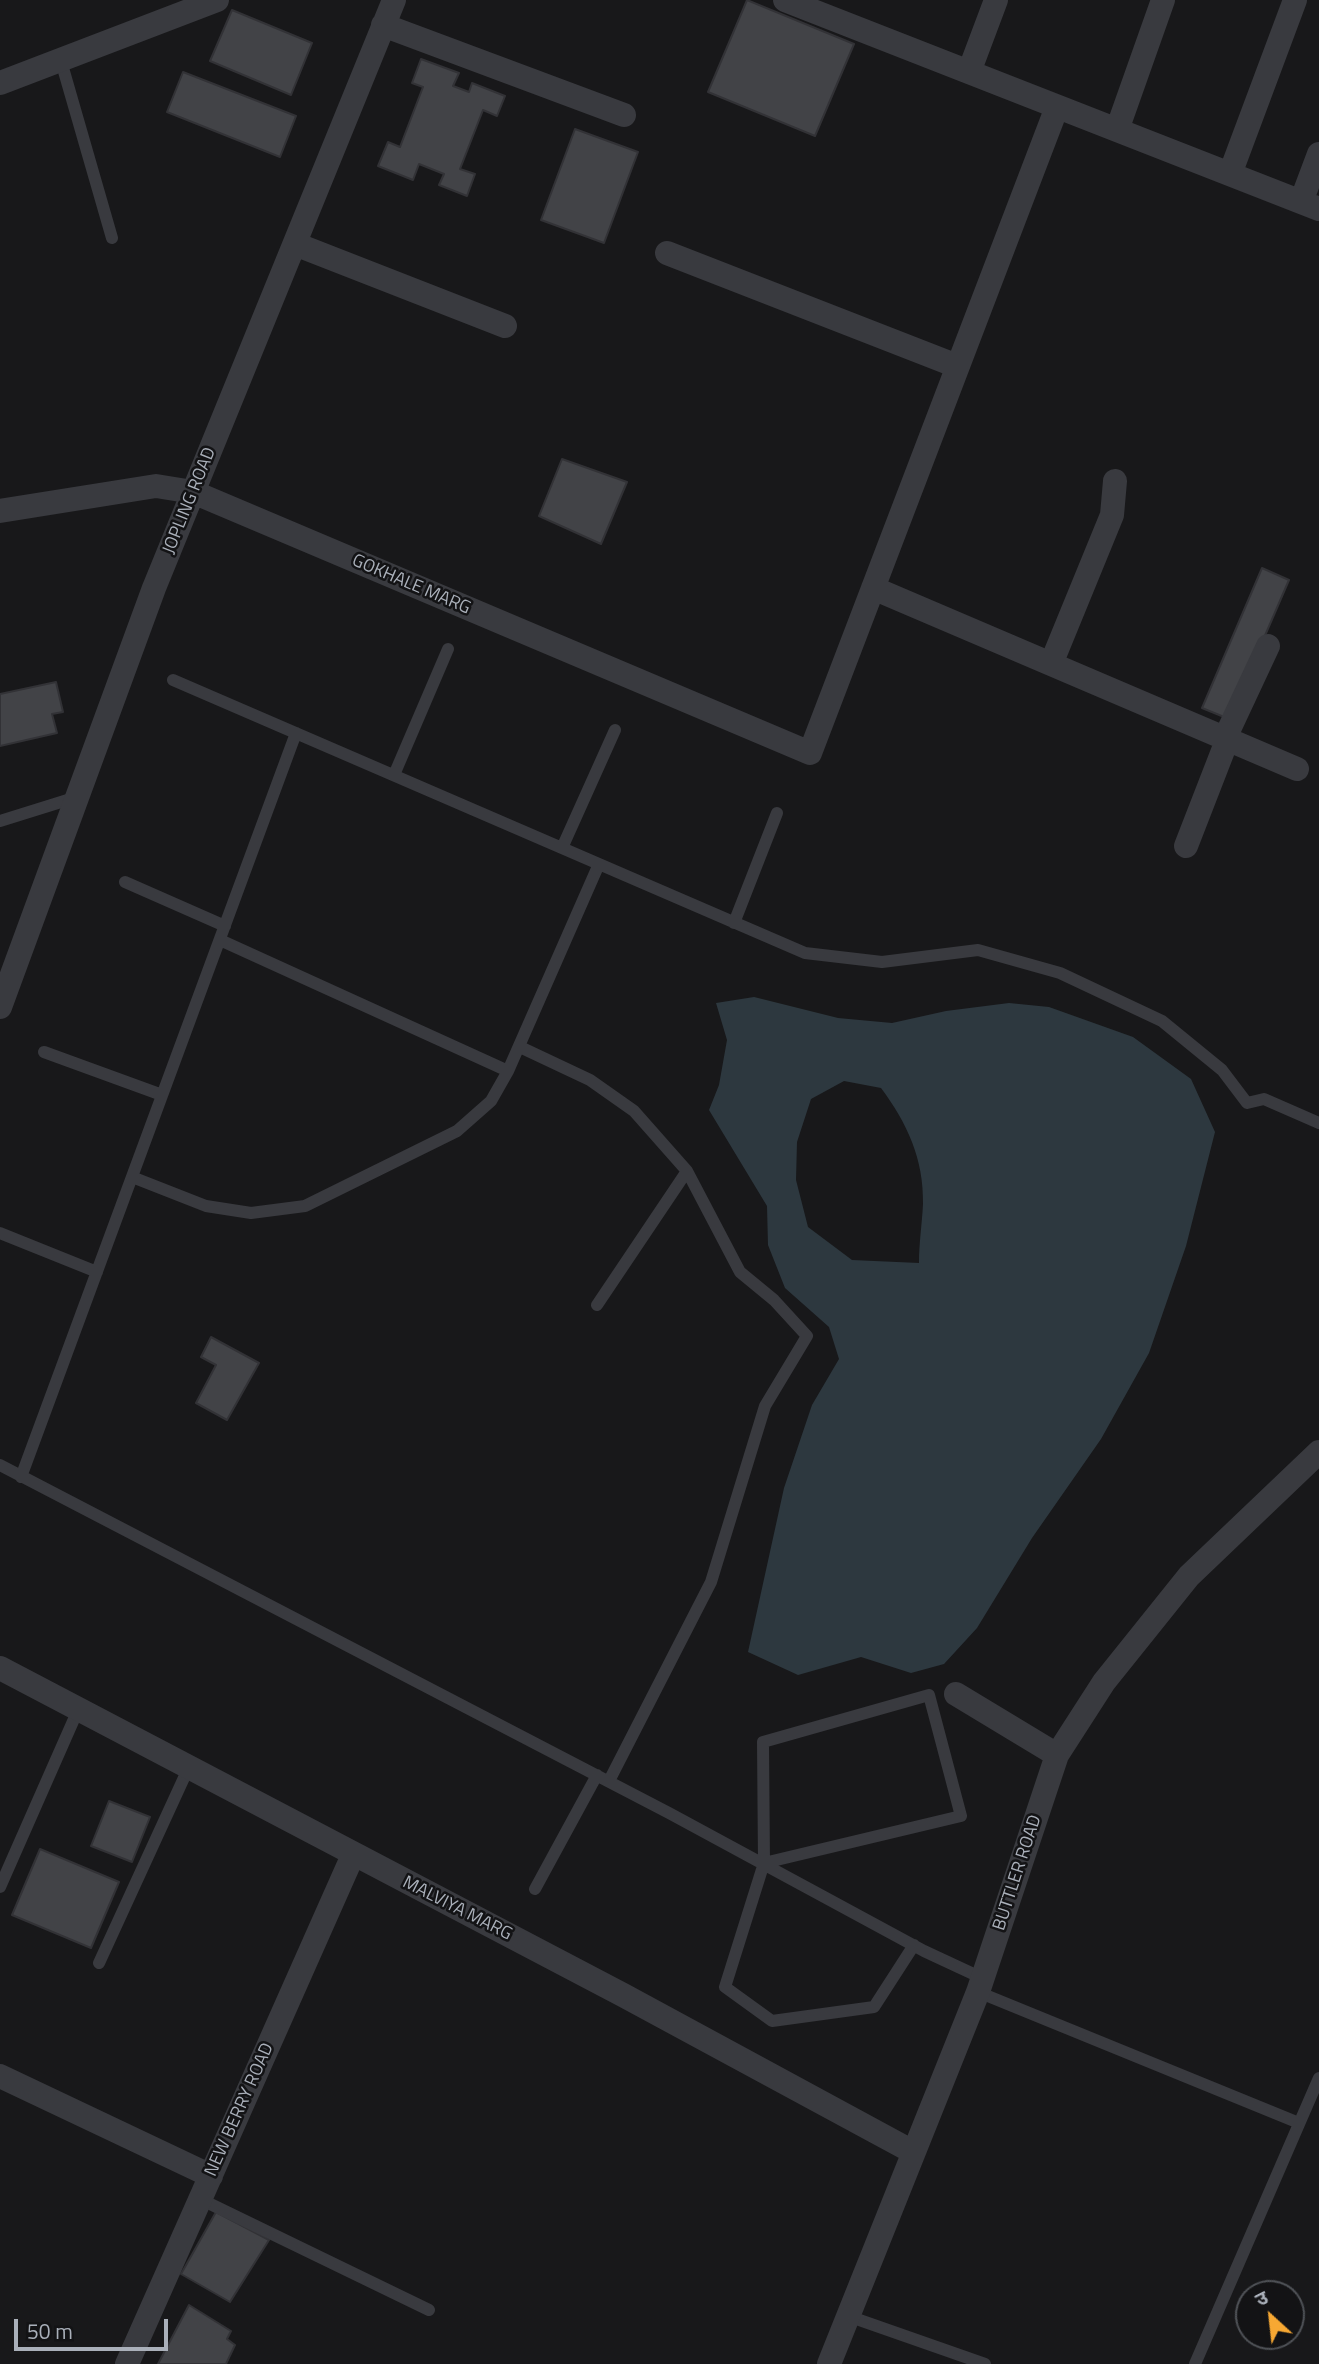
<!DOCTYPE html>
<meta charset="utf-8">
<style>
body{margin:0}
#map{position:relative;width:1319px;height:2364px;overflow:hidden;background:#18181a;font-family:"Titillium Web","Noto Sans Devanagari",sans-serif}
canvas{display:block}
.north{position:absolute;left:1235px;top:2280px;width:70px;height:70px;box-sizing:border-box;background:#131315;border:2px solid #4f5257;border-radius:50%;rotate:333deg;font-size:19px;font-weight:700;line-height:28px;text-align:center;color:#aab0ba}
.north::after{content:'';display:block;margin:auto;width:24px;height:32px;background:#f7a833;clip-path:polygon(50% 0,100% 100%,50% 72%,0 100%)}
.scale{position:absolute;left:14px;top:2319px;width:154px;height:32px;box-sizing:border-box;border:4px solid #aab0ba;border-top:0;padding-left:9px;font-size:21px;line-height:24px;white-space:nowrap;color:#aab0ba;-webkit-text-stroke:5px #131315;paint-order:stroke}
</style>
<div id="map">
<canvas width="1319" height="2364"></canvas>
<div class="north">उ</div>
<div class="scale">50 m</div>
</div>
<script>
const g = document.querySelector('canvas').getContext('2d');
g.lineJoin = 'round';
function fillPath(path, color) { g.fillStyle = color; g.fill(path, 'evenodd'); }
function trace(path, color, width, dash) { g.strokeStyle = color; g.lineWidth = width; g.lineCap = dash ? 'butt' : 'round'; g.setLineDash(dash || []); g.stroke(path); }
function drawText(font, color, halo, rows, align = 'center') {
  g.font = font + ' "Titillium Web",sans-serif'; g.lineWidth = 5; g.setLineDash([]); g.textBaseline = 'middle'; g.strokeStyle = halo; g.fillStyle = color; for (const [text, x, y, turn = 0] of rows) {
    g.save(); g.translate(x, y); g.rotate((+turn || 0) * Math.PI / 180); g.textAlign = isNaN(turn) ? turn : align; if (halo) g.strokeText(text, 0, 0); g.fillText(text, 0, 0); g.restore();
  }
}
const water = new Path2D(`
 M754 997 838 1018 892 1023 946 1011 1009 1003 1049 1007 1133 1037 1191 1079 1215 1132 1186 1246 1149 1353 1101 1439 1032 1538 977 1628 944 1664 911 1673 861 1657 798 1675 748 1652 784 1488 812 1405 839 1359 829 1327 785 1288 768 1245 767 1206 709 1110 719 1085 727 1040 716 1003ZM844 1081 881 1088C907 1123 924 1159 923 1204 922 1224 919 1243 919 1263L852 1260 808 1227 796 1180 797 1142 811 1099Z`);
const building = new Path2D(`
 M747 0 854 44 815 136 708 92Z
 M232 10 312 43 291 95 210 61Z
 M421 59 459 73 453 86 469 92 472 83 505 96 497 116 483 110 460 169 475 174 467 196 439 185 444 174 419 164 413 180 378 166 388 142 400 147 423 87 412 83Z
 M183 72 296 116 280 157 167 112Z
 M575 129 638 152 604 243 541 220Z
 M562 459 627 482 601 544 539 516Z
 M1262 568 1289 580 1229 719 1202 708Z
 M56 682 63 712 52 714 57 733 0 746V694Z
 M211 1337 259 1363 227 1420 196 1403 216 1365 201 1357Z
 M109 1801 150 1817 132 1862 91 1846Z
 M40 1849 119 1882 91 1948 12 1915Z
 M216 2212 269 2240 230 2302 181 2274Z
 M189 2305 231 2331 227 2339 235 2345 226 2364H158Z`);
const lane = new Path2D(`
 M61 61 112 238
 M173 680 805 953 882 962 978 950 1060 973 1162 1021 1222 1070 1247 1103 1264 1099 1319 1123
 M394 775 448 649
 M0 821 77 797
 M562 848 615 730
 M125 882 225 926
 M734 923 777 813
 M220 940 508 1071
 M520 1047 590 1080 634 1111 687 1171 740 1272 774 1300 807 1336 765 1406 711 1582 609 1781
 M44 1052 162 1095
 M132 1177 206 1206 251 1213 305 1206 457 1131 491 1101 508 1071 599 864
 M0 1233 97 1272
 M597 1305 687 1171
 M0 1465 669 1813 924 1951 982 1978
 M21 1477 296 733
 M764 1863 961 1816 929 1695 763 1742 764 1863 725 1987 772 2021 874 2007 914 1945
 M0 1887 78 1710
 M535 1889 597 1775
 M99 1963 188 1769
 M978 1992 1299 2123
 M200 2199 429 2310
 M848 2316 985 2364
 M1195 2364 1319 2078`);
const street = new Path2D(`
 M785 0 1319 209
 M383 25 624 115
 M969 72 996 0
 M0 83 217 0
 M1117 130 1163 0
 M1230 174 1295 0
 M1301 202 1319 154
 M295 244 505 326
 M667 253 957 366
 M0 511 156 486 193 492 810 753 1057 107
 M873 588 1297 769
 M1051 664 1112 515 1115 481
 M1186 846 1226 743 1225 738 1268 646
 M0 1007 154 588 394 0
 M0 1668 623 1995 913 2152
 M956 1694 1057 1755
 M0 2076 211 2176
 M127 2364 353 1855
 M829 2364 978 1992 1057 1755 1104 1682 1189 1576 1319 1452`);
const streetNames = [
 ["JOPLING ROAD",190,501,-68],
 ["GOKHALE MARG",411,585,23],
 ["BUTTLER ROAD",1018,1873,-72],
 ["MALVIYA MARG",457,1909,27],
 ["NEW BERRY ROAD",240,2110,-66]
];
fillPath(water, '#2d383f');
fillPath(building, '#424347');
trace(building, '#323236', 2);
trace(lane, '#393a3f', 12);
trace(street, '#393a3f', 24);
drawText('18px', '#aab0ba', '#131315', streetNames);
</script>
